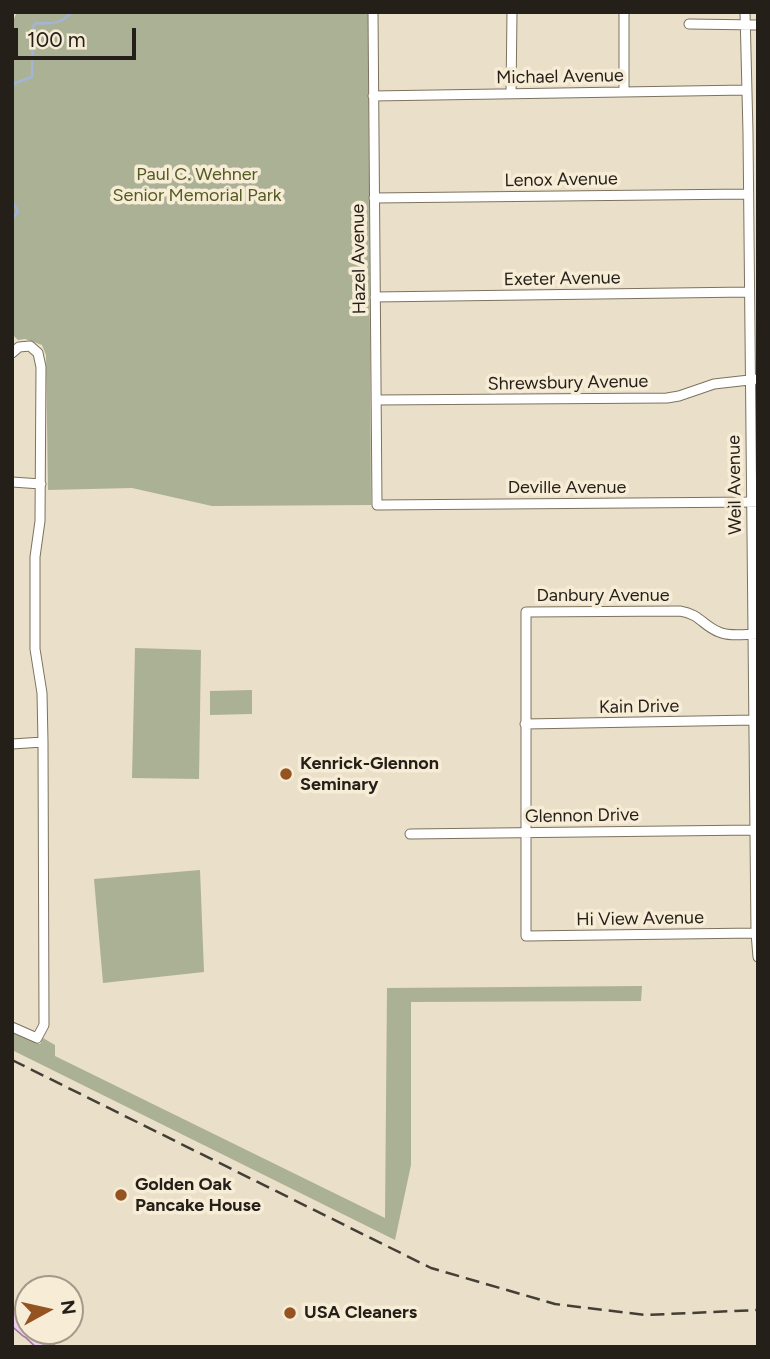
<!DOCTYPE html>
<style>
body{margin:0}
#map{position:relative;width:770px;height:1359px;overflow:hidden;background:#eadfc9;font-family:Figtree,sans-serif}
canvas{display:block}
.frame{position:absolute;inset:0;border:14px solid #241f18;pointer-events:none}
.north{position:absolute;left:14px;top:1275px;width:70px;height:70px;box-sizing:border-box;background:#f7ecd6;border:2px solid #a39a8a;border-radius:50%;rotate:82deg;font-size:19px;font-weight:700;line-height:28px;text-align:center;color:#241f18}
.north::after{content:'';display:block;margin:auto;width:24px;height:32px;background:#965322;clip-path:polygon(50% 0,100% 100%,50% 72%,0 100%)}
.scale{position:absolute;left:14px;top:28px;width:122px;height:32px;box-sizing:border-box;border:4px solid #241f18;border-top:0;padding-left:9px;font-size:21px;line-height:24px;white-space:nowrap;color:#241f18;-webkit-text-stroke:5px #f7ecd6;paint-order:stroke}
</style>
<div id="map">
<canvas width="770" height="1359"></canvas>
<div class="frame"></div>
<div class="north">N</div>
<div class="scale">100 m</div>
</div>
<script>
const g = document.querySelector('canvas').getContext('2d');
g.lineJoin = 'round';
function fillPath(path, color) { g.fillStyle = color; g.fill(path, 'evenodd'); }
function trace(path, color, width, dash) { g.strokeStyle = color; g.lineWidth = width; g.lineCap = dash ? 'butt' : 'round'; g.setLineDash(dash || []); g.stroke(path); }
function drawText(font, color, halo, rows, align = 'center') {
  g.font = font + ' Figtree,sans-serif'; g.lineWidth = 7; g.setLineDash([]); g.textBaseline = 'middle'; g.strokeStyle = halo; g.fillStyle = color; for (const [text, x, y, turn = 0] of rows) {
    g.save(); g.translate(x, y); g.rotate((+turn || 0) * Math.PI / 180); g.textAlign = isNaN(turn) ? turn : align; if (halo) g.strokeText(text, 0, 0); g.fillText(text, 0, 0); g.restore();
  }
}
const green = new Path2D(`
 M17 12H368L371 505 212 506 132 488 48 490 46 355 42 345 25 339 18 340 12 334V23Z
 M135 648 201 650 199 779 132 778Z
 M252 690V714L210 715V691Z
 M200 870 204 972 103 983 94 879Z
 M642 986 641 1001 411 1002V1165L395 1240 12 1050V1031L40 1044 43 1038 55 1045V1056L385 1218 387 988Z`);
const stream = new Path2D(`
 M12 87 15 83 32 77 33 26 36 23C52 24 61 24 72 12
 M12 202 18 211 12 220`);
const minor = new Path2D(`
 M373 12 377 505 757 502
 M624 12V92
 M745 12 748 133 756 933 758 957
 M689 24 758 25
 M511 94 512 12
 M373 96 747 90
 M374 198 748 194
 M375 297 749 292
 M12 353 19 347 30 346 38 353 41 367 40 521 35 557V649L42 693 43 742 44 1025 37 1038 12 1027
 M376 400 667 398 679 396 714 384 758 379
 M12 482 41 484
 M525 724 754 720
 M12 744 43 742
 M410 834 755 830
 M756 933 526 936V612L680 611C700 614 703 626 719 632 730 637 745 634 758 634`);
const primary = new Path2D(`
 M12 1316 28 1330
 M30 1331 47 1347`);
const rail = new Path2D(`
 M12 1060 431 1268 555 1304 645 1315 758 1310`);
const markers = [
 [286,774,7,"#965322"],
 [121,1195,7,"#965322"],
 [290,1313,7,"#965322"]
];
const streetNames = [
 ["Michael Avenue",560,77,-1],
 ["Lenox Avenue",561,180,-1],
 ["Hazel Avenue",359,259,-91],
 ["Exeter Avenue",562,279,-1],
 ["Shrewsbury Avenue",568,383,-1],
 ["Weil Avenue",735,485,-91],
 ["Deville Avenue",567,488],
 ["Danbury Avenue",603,596],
 ["Kain Drive",639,707,-1],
 ["Glennon Drive",582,816,-1],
 ["Hi View Avenue",640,919,-1]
];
const parkNames = [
 ["Paul C. Wehner",197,175],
 ["Senior Memorial Park",197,196]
];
const poiNames = [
 ["Kenrick-Glennon",300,764],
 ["Seminary",300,785],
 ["Golden Oak",135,1185],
 ["Pancake House",135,1206],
 ["USA Cleaners",304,1313]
];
fillPath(green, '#abb195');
trace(stream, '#a3b5d5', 2.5);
trace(minor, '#7c725f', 11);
trace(primary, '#a17d9b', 17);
trace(minor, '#fff', 9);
trace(primary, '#efcfed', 14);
trace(rail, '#443e35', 2.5, [14, 7]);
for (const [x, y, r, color] of markers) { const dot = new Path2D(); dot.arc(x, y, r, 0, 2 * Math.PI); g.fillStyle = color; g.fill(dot); trace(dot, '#f7ecd6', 2.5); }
drawText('18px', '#241f18', '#f7ecd6', streetNames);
drawText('18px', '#545b22', '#f7ecd6', parkNames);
drawText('bold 18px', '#241f18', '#f7ecd6', poiNames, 'left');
</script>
